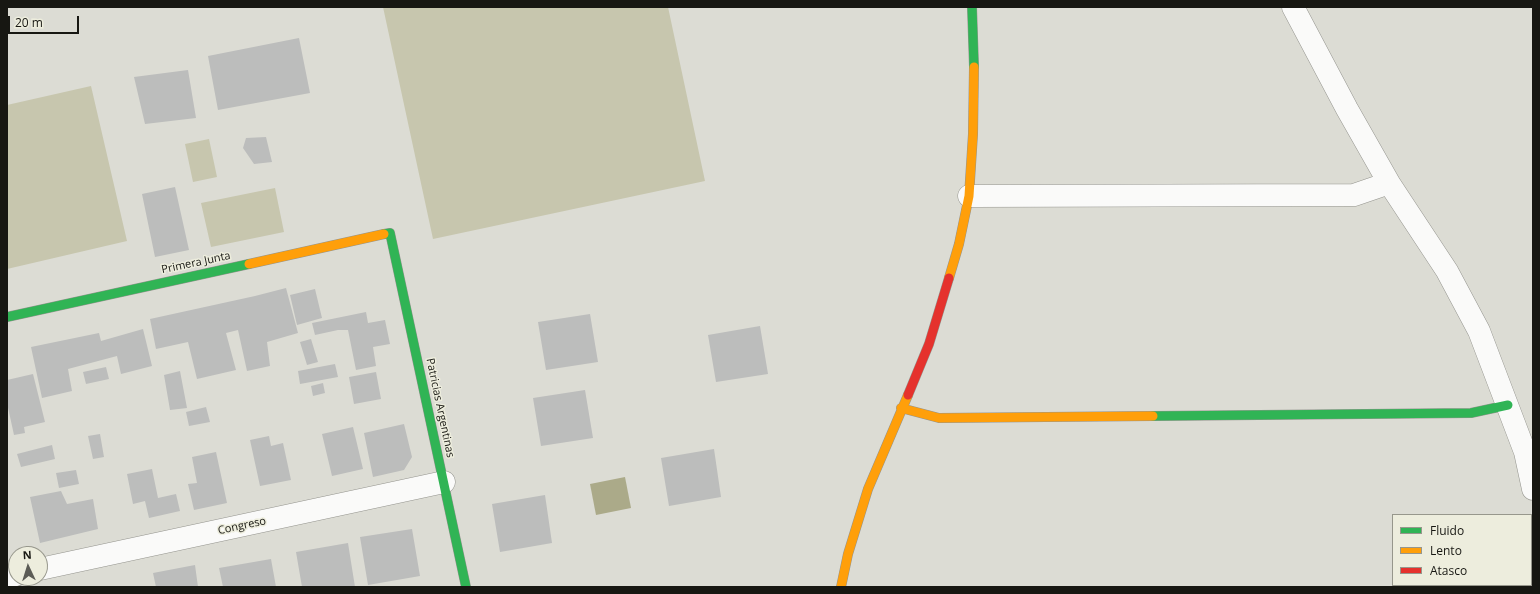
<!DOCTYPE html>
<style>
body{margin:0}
#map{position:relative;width:1540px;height:594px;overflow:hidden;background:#dcdcd4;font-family:"Open Sans",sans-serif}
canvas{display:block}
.frame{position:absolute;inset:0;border:8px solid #171712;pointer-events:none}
.legend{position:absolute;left:1392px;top:514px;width:140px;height:72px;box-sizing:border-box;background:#ededdd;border:1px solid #97978c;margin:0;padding:5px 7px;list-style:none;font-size:12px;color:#171712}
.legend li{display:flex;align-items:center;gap:8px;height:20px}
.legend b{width:20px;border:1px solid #97978c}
.north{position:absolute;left:8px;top:546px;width:40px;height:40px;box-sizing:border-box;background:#ededdd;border:1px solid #97978c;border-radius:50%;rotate:356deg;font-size:11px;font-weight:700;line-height:16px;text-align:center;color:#171712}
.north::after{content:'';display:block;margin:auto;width:14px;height:18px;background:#5c5c56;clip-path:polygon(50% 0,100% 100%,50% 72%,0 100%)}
.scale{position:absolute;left:8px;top:16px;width:71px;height:18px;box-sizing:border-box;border:2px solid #171712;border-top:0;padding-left:5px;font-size:12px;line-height:14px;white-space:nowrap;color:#171712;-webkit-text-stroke:3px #ededdd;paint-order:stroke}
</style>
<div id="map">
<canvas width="1540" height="594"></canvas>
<div class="frame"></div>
<ul class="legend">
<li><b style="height:5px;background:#30b455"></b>Fluido</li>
<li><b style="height:5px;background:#ff9f0a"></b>Lento</li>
<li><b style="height:5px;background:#e5322d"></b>Atasco</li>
</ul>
<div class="north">N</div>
<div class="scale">20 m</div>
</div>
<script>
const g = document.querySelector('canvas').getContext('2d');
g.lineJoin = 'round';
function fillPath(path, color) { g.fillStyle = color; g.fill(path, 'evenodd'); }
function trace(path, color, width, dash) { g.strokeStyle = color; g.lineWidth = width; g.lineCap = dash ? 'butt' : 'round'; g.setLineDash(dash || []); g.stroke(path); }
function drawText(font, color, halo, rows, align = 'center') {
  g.font = font + ' "Open Sans",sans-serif'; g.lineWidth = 3; g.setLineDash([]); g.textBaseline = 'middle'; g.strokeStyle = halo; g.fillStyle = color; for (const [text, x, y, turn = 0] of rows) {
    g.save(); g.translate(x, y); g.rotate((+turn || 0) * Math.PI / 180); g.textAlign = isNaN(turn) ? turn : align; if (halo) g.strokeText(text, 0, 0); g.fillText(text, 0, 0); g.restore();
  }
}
const green = new Path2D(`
 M383 7H668L705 181 433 239Z
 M91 86 127 241 7 269V105Z
 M209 139 217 177 193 182 185 144Z
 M275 188 284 232 211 247 201 203Z`);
const water = new Path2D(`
 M625 477 631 508 596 515 590 484Z`);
const building = new Path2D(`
 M299 38 310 93 218 110 208 56Z
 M188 70 196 118 145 124 134 77Z
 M266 137 272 162 254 164 243 148 246 138Z
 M175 187 189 250 155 257 142 194Z
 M286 288 298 333 267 342 270 366 247 371 238 330 226 333 236 370 197 379 188 342 156 349 150 319 255 296Z
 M315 289 322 318 297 325 290 295Z
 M366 312 368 323 385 320 390 344 373 347 376 366 356 370 348 330H338L315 335 312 323Z
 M590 314 598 362 546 370 538 322Z
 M760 326 768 374 716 382 708 335Z
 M143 329 152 366 121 374 117 356 68 369 72 391 42 398 31 347 99 333 101 341Z
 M311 339 318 362 307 365 300 342Z
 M335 364 338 377 300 384 298 371Z
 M106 367 109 379 86 384 83 372Z
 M180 371 187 408 170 410 164 375Z
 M376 372 381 399 354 404 349 377Z
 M33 374 45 422 24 427 25 433 14 435 7 403V380Z
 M323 383 325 393 313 396 311 386Z
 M585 390 593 438 541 446 533 398Z
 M206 407 210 422 189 426 186 412Z
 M404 424 412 457 404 470 373 477 364 433Z
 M353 427 363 469 332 476 322 434Z
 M100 434 104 457 93 459 88 436Z
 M269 436 271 446 283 443 291 480 260 486 250 440Z
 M52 445 55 459 21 467 17 454Z
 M714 449 721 497 669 506 661 458Z
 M216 452 227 503 194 510 188 484 197 483 192 457Z
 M152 469 158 498 176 494 180 511 149 518 145 501 133 504 127 474Z
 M76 470 79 484 59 488 56 473Z
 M61 491 67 504 93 499 98 529 40 543 30 497Z
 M545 495 552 543 500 552 492 504Z
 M412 529 420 576 368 585 360 537Z
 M348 543 355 587H302L296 552Z
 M271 559 276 587H223L219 568Z
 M195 565 198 587H156L153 573Z`);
const street = new Path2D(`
 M1293 7 1347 109 1389 183 1447 271 1479 331 1525 452 1533 489
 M969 196 1354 195 1389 183
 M40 569 444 482
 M7 576 16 575`);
const fast = new Path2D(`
 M972 7 974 67
 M384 234 390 233 466 587
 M7 317 249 264
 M1153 416 1471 413 1508 405`);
const slow = new Path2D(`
 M249 264 384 234
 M949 278 959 244 969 196 973 134 974 67
 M901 408 939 418 1153 416
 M841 587 848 554 868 489 908 395`);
const jam = new Path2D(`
 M908 395 929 344 949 278`);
const streetNames = [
 ["Primera Junta",196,263,-12],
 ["Patricias Argentinas",440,408,78],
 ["Congreso",242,526,-12]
];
fillPath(green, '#c7c6ae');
fillPath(water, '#abaa89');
fillPath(building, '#bcbdbc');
trace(street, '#94948e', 23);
trace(fast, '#94948e', 10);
trace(slow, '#94948e', 10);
trace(jam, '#94948e', 10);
trace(street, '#fafaf9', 22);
trace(fast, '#30b455', 9);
trace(slow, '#ff9f0a', 9);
trace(jam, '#e5322d', 9);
drawText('11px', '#171712', '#ededdd', streetNames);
</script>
